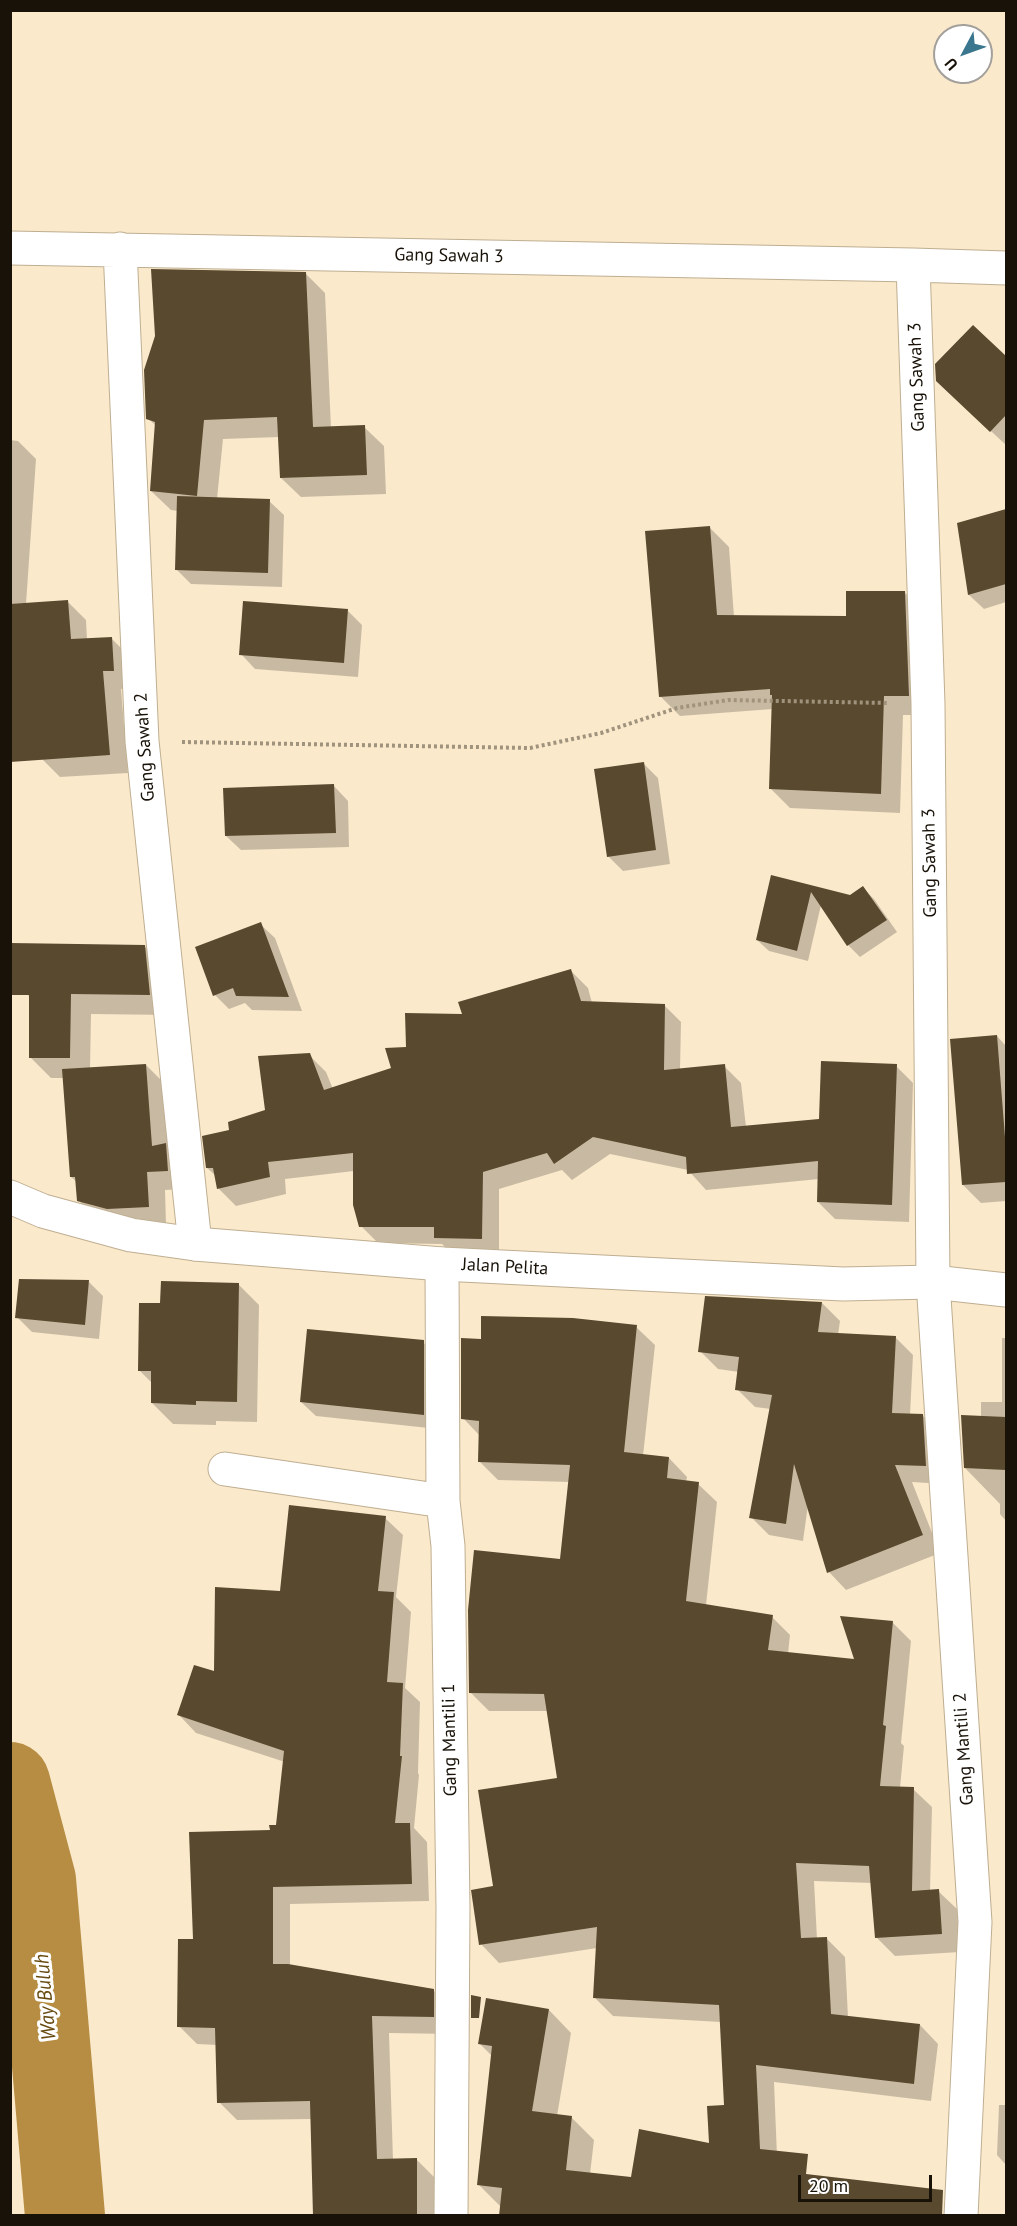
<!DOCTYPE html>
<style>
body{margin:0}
#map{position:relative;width:1017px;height:2226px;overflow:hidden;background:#fbe9cb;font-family:"PT Sans",sans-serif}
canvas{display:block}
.frame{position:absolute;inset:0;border:12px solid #181208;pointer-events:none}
.north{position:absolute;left:933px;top:24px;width:60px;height:60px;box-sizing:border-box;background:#fff;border:2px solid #a3a09c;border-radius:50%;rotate:229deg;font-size:16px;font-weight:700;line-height:24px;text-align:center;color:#181208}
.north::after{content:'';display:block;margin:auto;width:21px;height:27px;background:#3a768d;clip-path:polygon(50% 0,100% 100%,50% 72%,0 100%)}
.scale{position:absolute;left:798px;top:2175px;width:134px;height:27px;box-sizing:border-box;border:3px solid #181208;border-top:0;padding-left:8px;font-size:18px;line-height:21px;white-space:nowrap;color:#181208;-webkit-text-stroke:4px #fff;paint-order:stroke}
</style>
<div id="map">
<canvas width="1017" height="2226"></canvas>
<div class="frame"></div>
<div class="north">U</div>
<div class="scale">20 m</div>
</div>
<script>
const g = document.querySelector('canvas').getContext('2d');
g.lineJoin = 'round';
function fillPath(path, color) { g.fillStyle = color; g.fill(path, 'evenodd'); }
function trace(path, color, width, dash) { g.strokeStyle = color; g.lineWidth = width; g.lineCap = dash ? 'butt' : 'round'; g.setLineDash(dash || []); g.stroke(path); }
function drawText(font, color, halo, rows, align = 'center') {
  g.font = font + ' "PT Sans",sans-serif'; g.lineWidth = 6; g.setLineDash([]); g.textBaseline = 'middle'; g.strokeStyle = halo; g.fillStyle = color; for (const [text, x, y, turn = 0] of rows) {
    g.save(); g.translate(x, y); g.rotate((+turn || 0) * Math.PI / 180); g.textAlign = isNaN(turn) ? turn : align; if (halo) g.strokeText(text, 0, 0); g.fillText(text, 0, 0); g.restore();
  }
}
const shadow = new Path2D(`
 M306 274 325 293 331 428 364 427 384 446 386 494 301 497 281 478 279 437 223 439 217 499 269 501 284 515 282 587 191 584 177 570 178 511 171 510 151 491 156 426 148 418Z
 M973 327 1006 359V445L952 395Z
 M10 440 18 441 36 459 26 604 67 601 86 620 87 640 112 639 130 657 131 688 121 689 128 773 60 777 42 759 10 670Z
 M1006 511V602L984 609 969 595 958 524Z
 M709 527 729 547 734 617H847L905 593 924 612 928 715H903L900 813 790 808 771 789 773 709 680 716 660 696Z
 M347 610 362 625 358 677 255 669 241 654Z
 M643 763 658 778 670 864 623 871 608 856Z
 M334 786 348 801 349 847 241 850 226 836Z
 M772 877 851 896 863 888 874 899 897 932 860 957 848 945 821 905 808 961 769 951 757 940Z
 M260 924 275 938 302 1011 252 1010 245 1003 229 1009 215 995Z
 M144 946 165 967 170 1015 91 1014 90 1069 146 1065 164 1083 186 1189 165 1190 166 1224 96 1218 78 1200 77 1182 71 1177 64 1078H51L30 1057 31 998 27 994Z
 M571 971 588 988 592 1003 664 1005 681 1022 680 1070 724 1066 741 1083 746 1127 821 1120 896 1066 913 1083 909 1222 835 1219 818 1202 819 1179 706 1190 688 1170 610 1154 572 1180 562 1170 499 1189V1255L452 1254 442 1244 378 1243 361 1226 354 1171 285 1179 286 1194 236 1206 219 1189 216 1176 207 1168 231 1131 267 1111 309 1055 326 1072 333 1089 393 1068 407 1048 464 1015Z
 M997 1036 1006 1046V1201L981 1203 963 1185Z
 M89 1282 103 1296 99 1339 32 1332 17 1317Z
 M238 1284 259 1305 257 1422 216 1421V1425L173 1424 152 1403V1383L139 1370 162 1304Z
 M822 1303 840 1321 838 1335 895 1337 913 1355 910 1415H922L940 1433 944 1484 912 1482 940 1553 846 1590 829 1572 808 1505 803 1541 769 1535 751 1517 771 1409 755 1407 737 1389 739 1372 718 1369 700 1351Z
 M636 1327 655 1345 643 1456 669 1458 687 1477 686 1482 698 1484 717 1502 706 1605 772 1617 790 1635 788 1654 856 1661 892 1622 911 1641 901 1743 904 1746 900 1788 913 1789 932 1807 930 1891H938L957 1909 960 1952 895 1956 877 1938 872 1883 814 1881 817 1939H827L845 1957 848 2017 920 2025 938 2044 931 2101 774 2082 777 2156 746 2154 721 2022 613 2016 595 1998 597 1948 499 1963 481 1944 559 1779 548 1711H489L470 1692 562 1561 570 1482 498 1480 480 1462V1436L463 1418 483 1340Z
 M1002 1338H1006V1521L1000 1514V1504L965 1468 981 1418V1402H1002Z
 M423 1342 437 1357 438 1429 316 1416 301 1402Z
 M385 1518 403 1535 396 1597 411 1612 405 1688 420 1702 418 1773 419 1775 414 1828 427 1842 429 1901 290 1904V1966L433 1990 451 2008V2034L389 2033 393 2160H417L435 2178 434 2216H314L312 2119 237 2120 219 2102 217 2045 197 2044 179 2026 194 1941 271 1831 278 1827 285 1762 196 1733 179 1715 216 1674 281 1593Z
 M549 2010 571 2033 557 2116 571 2117 594 2140 590 2174 501 2207 478 2184 492 2056 480 2044Z
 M999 2105H1006V2165L997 2155Z`);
const river = new Path2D(`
 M10 1782 36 1880 65 2216`);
const building = new Path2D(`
 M151 269 306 272 313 427 365 425 367 475 280 478 277 417 204 420 197 496 150 491 155 422 146 419 144 370 155 336Z
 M973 325 1006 356V415L990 432 936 381 935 364Z
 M177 496 270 499 268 573 175 570Z
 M1006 509V584L968 595 957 523Z
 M710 526 717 615 846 616V591H905L909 696H884L881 794 769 789 772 695H770V689L659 697 645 531Z
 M68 600 71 639 112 637 114 671H103L110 755 10 762V604Z
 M243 601 348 609 344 663 239 655Z
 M644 762 656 850 607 857 594 769Z
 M334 784 336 833 225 836 223 788Z
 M771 875 850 895 863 886 887 920 847 946 811 892 797 951 756 940Z
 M261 922 289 997 236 996 233 988 213 996 195 947Z
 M10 943 145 945 150 995 71 994 70 1058H29V995H10Z
 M571 969 581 1001 665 1004 664 1070 725 1064 731 1127 819 1119 821 1061 897 1064 892 1205 817 1202 818 1161 687 1174 686 1157 593 1137 554 1164 547 1153 483 1172 482 1239 434 1238V1227H359L353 1205V1153L268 1162 270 1177 217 1189 213 1168H206L202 1136 229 1130 228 1122 265 1110 258 1056 310 1053 324 1090 391 1068 385 1048 406 1047 405 1013 462 1014 458 1002Z
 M997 1035 1006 1150V1182L962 1185 950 1039Z
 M146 1064 152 1146 166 1143 168 1171 147 1172 149 1207 107 1209 77 1201 75 1177H70L62 1069Z
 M19 1279 89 1280 85 1325 15 1318Z
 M161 1281 239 1283 237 1402 196 1401V1405L151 1403V1371H138L139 1303H160Z
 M705 1296 822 1302 818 1332 896 1336 892 1413 923 1414 926 1466 895 1465 923 1535 827 1573 794 1464 786 1524 749 1518 772 1395 735 1390 739 1357 698 1352Z
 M481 1316 573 1318 637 1325 624 1452 669 1457 667 1478 699 1482 686 1601 773 1615 768 1650 854 1659 840 1616 893 1621 883 1725 886 1726 880 1786 914 1787 912 1891 939 1889 942 1934 875 1938 869 1866 796 1863 801 1938 827 1937 831 2014 920 2024 914 2084 756 2065 760 2149 808 2154 806 2174 943 2190 942 2216H499L502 2188 477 2185 492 2046 478 2044 486 1998 549 2009 532 2111 572 2116 566 2170 631 2177 639 2129 709 2143 707 2106 724 2105 719 2005 593 1998 597 1927 479 1945 471 1890 493 1886 478 1790 557 1778 544 1694 469 1693 468 1610 474 1550 560 1559 570 1465 478 1462 479 1421 461 1419V1338L481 1339Z
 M307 1329 424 1340V1415L300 1402Z
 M961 1415 1006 1417V1470L964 1468Z
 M289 1505 386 1516 378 1591 394 1592 387 1682 403 1683 400 1756H402L395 1823H410L412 1884 273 1887V1964H288L434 1989V2017L372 2016 377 2159 417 2158V2216H313L310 2101 217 2103 215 2028 177 2027 178 1939H193L189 1832 270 1830 269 1825H276L284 1751 177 1715 194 1665 214 1671 215 1587 280 1591Z
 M471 1995 481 1997 479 2018H471Z`);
const path = new Path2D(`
 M182 742 530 748 601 733 677 708 728 700 888 703`);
const street = new Path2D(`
 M10 248 913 265 928 704 933 1282 975 1922 961 2216
 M120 249 142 741 195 1244
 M913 265 1006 268
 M442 1264 443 1501 448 1546 453 1908 451 2216
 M225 1469 443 1501`);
const secondary = new Path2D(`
 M10 1197 43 1211 131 1235 195 1244 442 1264 843 1284 933 1282 1006 1290`);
const streetNames = [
 ["Gang Sawah 3",449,256,1],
 ["Gang Sawah 3",917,377,-92],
 ["Gang Sawah 2",145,747,-94],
 ["Gang Sawah 3",930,863,-91],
 ["Jalan Pelita",505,1267,3],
 ["Gang Mantili 1",450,1740,-91],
 ["Gang Mantili 2",964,1749,-94]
];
const waterNames = [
 ["Way Buluh",46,1997,-95]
];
fillPath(shadow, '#0003');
trace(river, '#b68d42', 80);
fillPath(building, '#58492f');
trace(street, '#bfae91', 35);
trace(secondary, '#bfae91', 35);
trace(path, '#a0937d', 4, [3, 3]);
trace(street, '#fff', 33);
trace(secondary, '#fff', 33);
drawText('18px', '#181208', '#fff', streetNames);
drawText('italic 20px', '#674a10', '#fff', waterNames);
</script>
